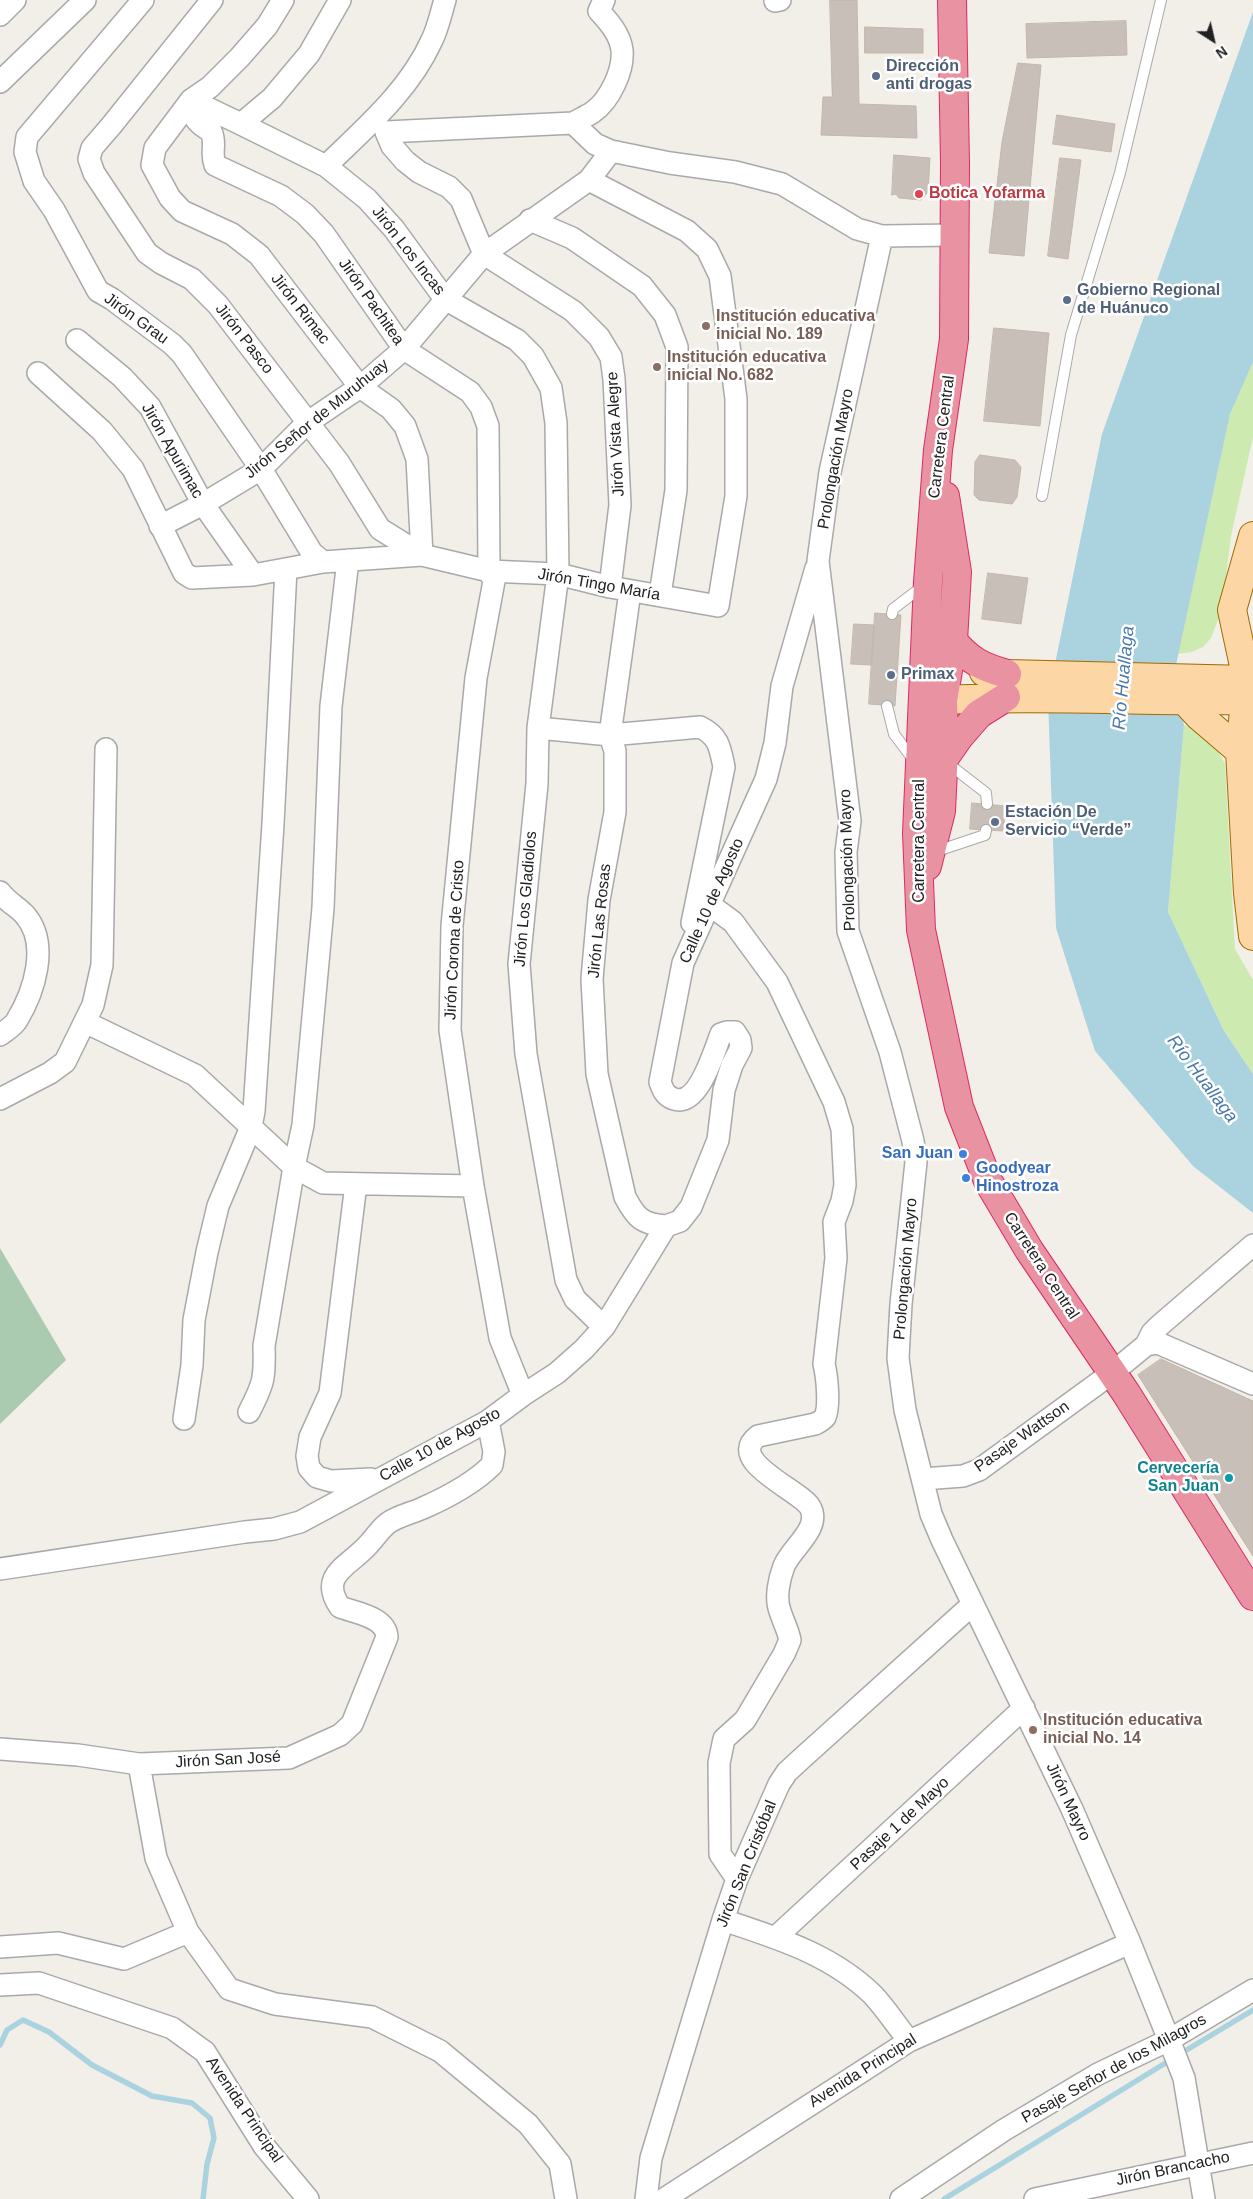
<!DOCTYPE html>
<meta charset="utf-8">
<style>
body{margin:0}
#map{position:relative;width:1253px;height:2199px;overflow:hidden;background:#f2efe9;font-family:Arial,sans-serif}
canvas{display:block}
.north{position:absolute;left:1188px;top:15px;width:50px;height:50px;-webkit-text-stroke:4px #fff;paint-order:stroke;rotate:145deg;font-size:14px;font-weight:700;line-height:20px;text-align:center;color:#222}
.north::after{content:'';display:block;margin:auto;width:18px;height:22px;background:#222;clip-path:polygon(50% 0,100% 100%,50% 72%,0 100%)}
</style>
<div id="map">
<canvas width="1253" height="2199"></canvas>
<div class="north">N</div>
</div>
<script>
const g = document.querySelector('canvas').getContext('2d');
g.lineJoin = 'round';
function fillPath(path, color) { g.fillStyle = color; g.fill(path, 'evenodd'); }
function trace(path, color, width, dash) { g.strokeStyle = color; g.lineWidth = width; g.lineCap = dash ? 'butt' : 'round'; g.setLineDash(dash || []); g.stroke(path); }
function drawText(font, color, halo, rows, align = 'center') {
  g.font = font + ' Arial,sans-serif'; g.lineWidth = 5; g.setLineDash([]); g.textBaseline = 'middle'; g.strokeStyle = halo; g.fillStyle = color; for (const [text, x, y, turn = 0] of rows) {
    g.save(); g.translate(x, y); g.rotate((+turn || 0) * Math.PI / 180); g.textAlign = isNaN(turn) ? turn : align; if (halo) g.strokeText(text, 0, 0); g.fillText(text, 0, 0); g.restore();
  }
}
const grass = new Path2D(`
 M1253 362V437L1231 536 1222 609 1211 638 1203 647 1192 652 1178 654 1230 413Z
 M1184 725C1208 732 1215 743 1225 764L1235 949 1253 980V1074L1224 1031 1168 912Z`);
const cemetery = new Path2D(`
 M0 1248 66 1360 0 1424Z`);
const water = new Path2D(`
 M1253 12V362L1230 414 1173 679 1184 725 1168 912 1224 1031 1253 1074V1213L1193 1166 1095 1051 1056 928 1048 698 1102 434Z`);
const stream = new Path2D(`
 M0 2045 7 2030 23 2020 49 2032 92 2065 152 2096 192 2103 210 2118 214 2138 207 2164 203 2199
 M1180 2054 1253 2010
 M944 2199 1172 2059`);
const building = new Path2D(`
 M830 0H857L859 104 916 106 917 138 821 135 823 97H832Z
 M1126 21 1127 55 1027 58 1026 24Z
 M865 27 923 29V53H865Z
 M1018 63 1041 65 1024 256 989 253 1002 142Z
 M1057 115 1115 124 1111 152 1053 144Z
 M894 155 930 158 928 192 921 200 899 198 896 194 892 195Z
 M1060 158 1081 160 1068 259 1048 256Z
 M994 328 1049 333 1040 426 984 421Z
 M980 455 1015 460 1021 467 1017 497 1012 504 979 500 974 495 975 462Z
 M988 573 1028 578 1021 624 982 619Z
 M875 613 901 615 895 706 869 704Z
 M854 624 874 625 872 665 851 664Z
 M972 803 1006 806 1003 831 970 829Z
 M1161 1359 1253 1401V1556L1138 1375Z`);
const lane = new Path2D(`
 M1042 496 1071 335 1120 173 1161 0
 M892 614 893 609 923 586
 M887 706 894 734 915 762
 M946 762 986 793 987 804
 M934 852 985 835 986 830`);
const street = new Path2D(`
 M143 0 27 137 25 152 34 181 54 210 98 291 112 299 172 344 182 354 261 469 312 553 323 562
 M212 0 111 126 92 148 89 159 94 173 147 253 161 263 192 279 218 305 339 463 380 529 422 555
 M283 0 267 26 240 57 210 87 191 100 155 148 152 165 170 198 182 211 232 234 259 255 360 387 391 409 405 426 417 459 422 555
 M775 1 780 0
 M0 15 15 0
 M0 82 85 0
 M191 100C191 116 197 124 211 131 217 145 210 151 215 165L281 196 305 214 324 234 404 349 470 392 481 407 488 426 489 571 494 581 476 678 452 926 450 1030 473 1186 500 1338 523 1395
 M191 100 241 124 272 98 309 54 340 0
 M573 123C580 119 587 116 593 112 610 100 624 70 622 50 620 34 609 22 599 11L604 0
 M241 124 326 166 367 199 394 229 445 299 517 340 533 356 551 388 556 423 558 574 538 728 537 784 519 964 526 1054 566 1280 575 1299 604 1327
 M326 166C365 128 409 91 432 40 438 28 441 13 445 0
 M530 220 572 238 642 286 665 315 677 347 676 490 660 595
 M882 236 830 472 818 561 850 821 846 852 848 931 890 1052 913 1141 916 1162 901 1304 898 1358 905 1410 931 1514 942 1540 1072 1809 1130 1943 1169 2040 1184 2078 1204 2199
 M77 340 122 377 150 407 203 504 253 575
 M38 373 102 431 133 469 184 573 192 578 253 575 323 562 422 555 489 571 558 574 610 587 718 606 736 496V399L720 276 707 249 687 231 589 180
 M160 526 203 504 261 469 307 423 360 387 404 349 484 254 589 180 611 151
 M610 587 620 505 614 379 611 357 599 337 573 311 484 254 461 199 449 187 419 172 405 161 392 146 386 132 573 123 595 144 611 151 670 163 735 172 782 184 857 229 882 236 954 235
 M630 591 610 735 615 751V812L599 900 592 979 597 1074 625 1197C636 1218 642 1224 666 1226
 M538 728 610 735 700 727C719 736 720 748 724 767L692 923
 M0 892C8 903 17 906 25 915 50 944 34 992 17 1020 14 1026 5 1031 0 1035
 M710 905 733 922 777 982 834 1102 842 1129 845 1185 842 1201 834 1222 836 1258 824 1364C827 1376 830 1406 825 1417 823 1420 819 1422 815 1424L758 1436C725 1461 800 1490 810 1507 822 1528 791 1548 784 1566 779 1579 775 1598 780 1611 783 1621 788 1630 790 1640L784 1654 745 1720 724 1739 719 1763 720 1854 737 1879
 M85 1022 195 1075 294 1167 323 1183 473 1186
 M0 1099 50 1073 65 1062 93 1005 102 965 106 749
 M356 1184 330 1393 310 1437 307 1456 309 1468 317 1477 331 1481 371 1479
 M1146 1345 1152 1333 1159 1326 1253 1245
 M249 1412C264 1383 265 1378 264 1346L294 1167 303 1125 323 908 331 706 348 560
 M184 1419 192 1365 194 1320 207 1252 218 1206 251 1127 254 1111 273 824 286 569
 M923 1479 963 1476 979 1470 1112 1373 1146 1345 1158 1343 1253 1384
 M0 1569 245 1532 274 1529 300 1522 488 1421 523 1395 557 1373 584 1349 604 1327 666 1226 680 1221 691 1207 718 1140 724 1090 732 1065 741 1048 740 1040 735 1032H727L721 1034C714 1051 699 1107 674 1099 665 1096 663 1090 660 1082L683 963 766 779 775 743 782 686 816 568
 M0 1749 78 1755 139 1764 289 1758 340 1735 352 1724 387 1637C386 1617 356 1613 340 1607 318 1575 349 1566 367 1546 375 1538 379 1530 388 1523 398 1516 412 1513 423 1508 448 1497 473 1484 492 1465L494 1452 488 1421
 M139 1764 156 1858 188 1932 229 1989 275 2004 372 2017 440 2051 528 2124 560 2164 566 2199
 M723 1920C777 1938 831 1954 873 1995 886 2009 897 2026 909 2041
 M776 1937 1024 1708
 M0 1947 58 1943 124 1959 188 1932
 M0 1985 39 1983 172 2028 205 2052 264 2146 308 2199
 M646 2199 651 2158 723 1920 737 1879 779 1784 787 1772 800 1760 973 1604
 M664 2199 909 2041 1130 1943
 M901 2199 1004 2130 1098 2074 1169 2040 1253 1990
 M1035 2199 1253 2153`);
const primary = new Path2D(`
 M1253 536 1232 610 1247 680 1240 751 1248 893 1253 936
 M984 672 1007 674 1247 680
 M926 684 943 700C1044 695 1145 702 1245 700
 M1185 701 1198 715 1240 751`);
const highway = new Path2D(`
 M952 0 955 163 954 339 938 450 928 582 917 833 921 930 959 1107 988 1181 1029 1250 1126 1393 1253 1596
 M953 641C970 661 982 667 1007 674
 M943 760 959 737 979 714 1006 697
 M927 866 941 811 944 749 943 700 953 641 957 572 945 496`);
const markers = [
 [876,76,5,"#5c6f8a"],
 [919,194,5,"#e0444e"],
 [1067,300,5,"#5c6f8a"],
 [706,326,5,"#8d6e63"],
 [657,367,5,"#8d6e63"],
 [891,675,5,"#5c6f8a"],
 [995,822,5,"#5c6f8a"],
 [963,1154,5,"#3f7fe0"],
 [966,1178,5,"#3f7fe0"],
 [1229,1478,5,"#0f9aa8"],
 [1033,1730,5,"#8d6e63"]
];
const serviceNames = [
 ["Dirección",886,67],
 ["anti drogas",886,85],
 ["Gobierno Regional",1077,291],
 ["de Huánuco",1077,309],
 ["Primax",901,675],
 ["Estación De",1005,813],
 ["Servicio “Verde”",1005,831]
];
const healthNames = [
 ["Botica Yofarma",929,194]
];
const streetNames = [
 ["Jirón Los Incas",408,251,52],
 ["Jirón Pachitea",371,302,55],
 ["Jirón Rimac",300,309,52],
 ["Jirón Grau",136,319,36],
 ["Jirón Pasco",244,339,52],
 ["Jirón Señor de Muruhuay",317,419,-39],
 ["Jirón Vista Alegre",616,434,-93],
 ["Carretera Central",942,437,-83],
 ["Jirón Apurimac",172,451,60],
 ["Prolongación Mayro",836,459,-80],
 ["Jirón Tingo María",599,585,10],
 ["Carretera Central",920,841,-90],
 ["Prolongación Mayro",848,860,-92],
 ["Jirón Los Gladiolos",526,899,-85],
 ["Calle 10 de Agosto",712,901,-66],
 ["Jirón Las Rosas",600,921,-84],
 ["Jirón Corona de Cristo",455,940,-87],
 ["Carretera Central",1041,1266,57],
 ["Prolongación Mayro",906,1269,-85],
 ["Pasaje Wattson",1022,1437,-35],
 ["Calle 10 de Agosto",440,1445,-29],
 ["Jirón San José",228,1760,-3],
 ["Jirón Mayro",1068,1802,65],
 ["Pasaje 1 de Mayo",900,1824,-43],
 ["Jirón San Cristóbal",747,1864,-68],
 ["Pasaje Señor de los Milagros",1114,2069,-29],
 ["Avenida Principal",863,2071,-32],
 ["Avenida Principal",244,2110,56],
 ["Jirón Brancacho",1173,2169,-12]
];
const educationNames = [
 ["Institución educativa",716,317],
 ["inicial No. 189",716,335],
 ["Institución educativa",667,358],
 ["inicial No. 682",667,376],
 ["Institución educativa",1043,1721],
 ["inicial No. 14",1043,1739]
];
const shopNames = [
 ["San Juan",953,1154],
 ["Goodyear",976,1169,"left"],
 ["Hinostroza",976,1187,"left"]
];
const cultureNames = [
 ["Cervecería",1219,1469],
 ["San Juan",1219,1487]
];
const waterNames = [
 ["Río Huallaga",1124,678,-85],
 ["Río Huallaga",1202,1079,53]
];
fillPath(grass, '#cdebb0');
fillPath(cemetery, '#aacbaf');
fillPath(water, '#aad3df');
trace(stream, '#aad3df', 5.5);
fillPath(building, '#c7bfb8');
trace(building, '#c4b6ab', 1);
trace(lane, '#a9a9a9', 12);
trace(street, '#a9a9a9', 24);
trace(primary, '#a06b00', 30);
trace(highway, '#dc2a67', 30);
trace(lane, '#fff', 10);
trace(street, '#fff', 21);
trace(primary, '#fcd6a4', 28);
trace(highway, '#e892a2', 28);
for (const [x, y, r, color] of markers) { const dot = new Path2D(); dot.arc(x, y, r, 0, 2 * Math.PI); g.fillStyle = color; g.fill(dot); trace(dot, '#fff', 2); }
drawText('bold 16px', '#4e5e75', '#fff', serviceNames, 'left');
drawText('bold 16px', '#be3a42', '#fff', healthNames, 'left');
drawText('16px', '#222', '#fff', streetNames);
drawText('bold 16px', '#785e54', '#fff', educationNames, 'left');
drawText('bold 16px', '#366cbe', '#fff', shopNames, 'right');
drawText('bold 16px', '#0d838f', '#fff', cultureNames, 'right');
drawText('italic 18px', '#4a7aab', '#fff', waterNames);
</script>
